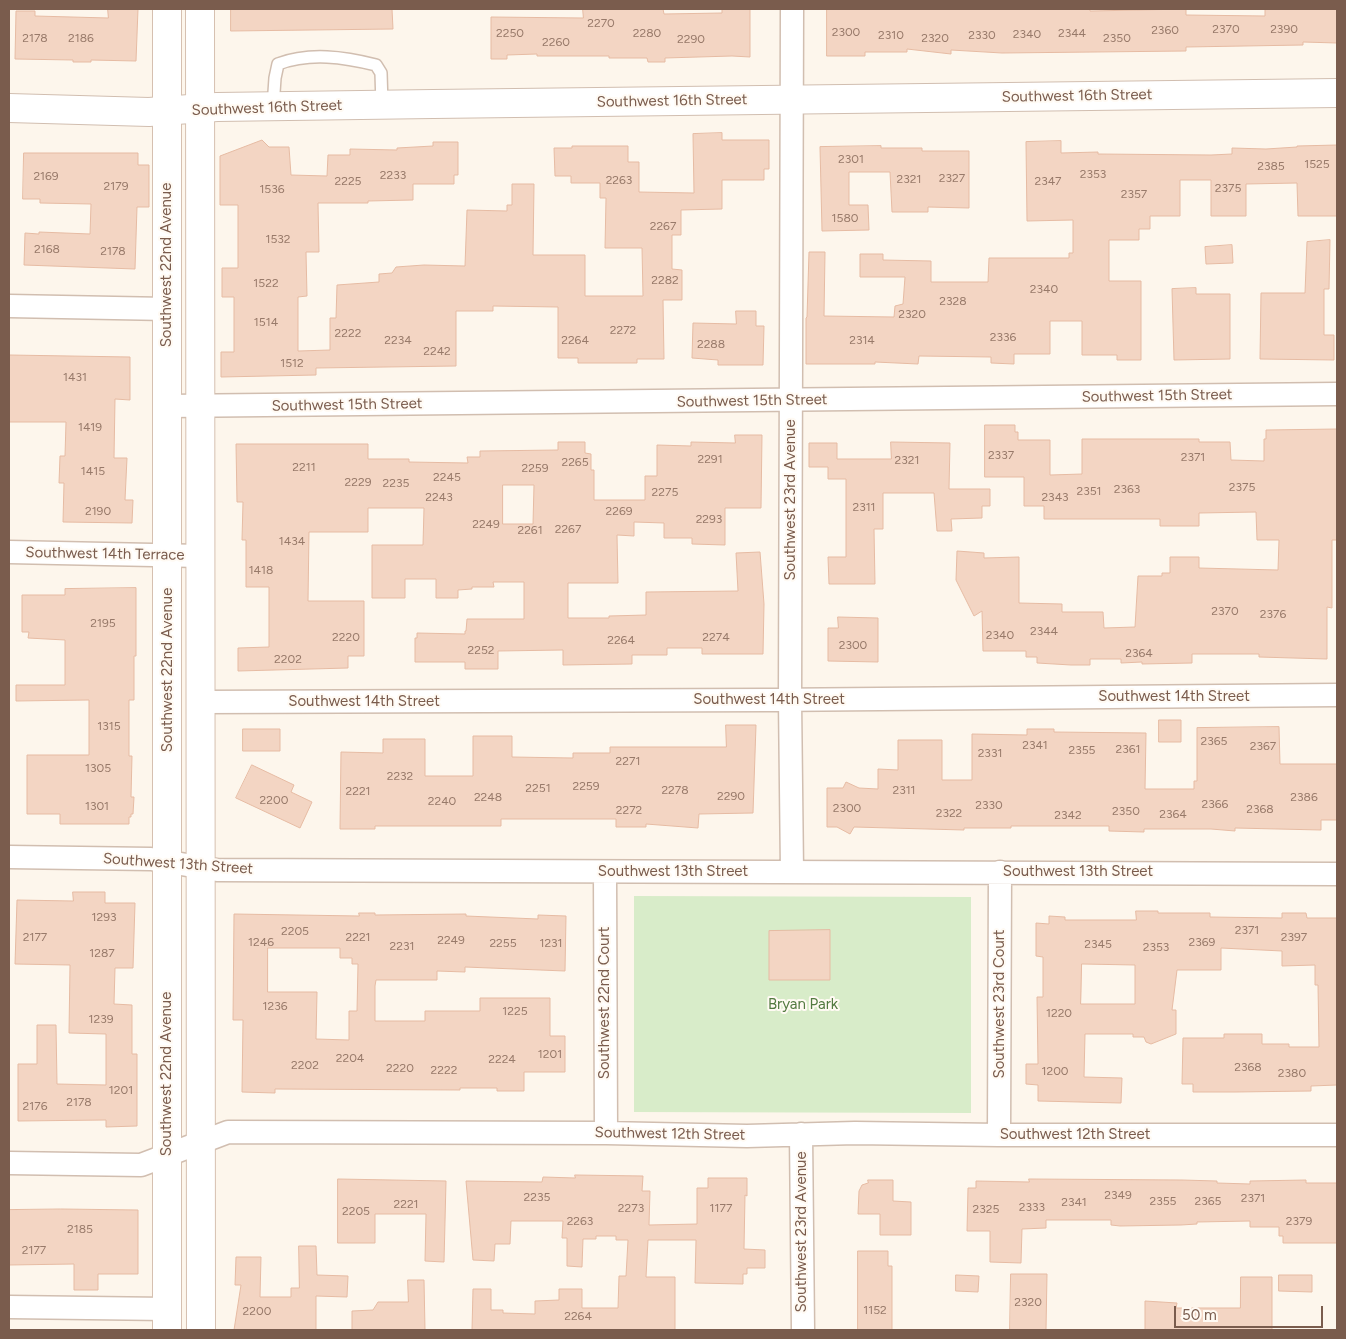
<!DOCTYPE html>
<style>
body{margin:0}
#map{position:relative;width:1346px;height:1339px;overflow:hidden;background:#fdf6ec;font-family:Figtree,sans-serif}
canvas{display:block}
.frame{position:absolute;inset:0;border:10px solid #7a5c4d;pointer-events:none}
.scale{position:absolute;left:1174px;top:1306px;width:149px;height:22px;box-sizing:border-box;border:2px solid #7a5c4d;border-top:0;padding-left:6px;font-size:15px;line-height:18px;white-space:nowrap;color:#7a5c4d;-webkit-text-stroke:4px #fffaf3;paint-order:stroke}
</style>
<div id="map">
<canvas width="1346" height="1339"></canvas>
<div class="frame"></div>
<div class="scale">50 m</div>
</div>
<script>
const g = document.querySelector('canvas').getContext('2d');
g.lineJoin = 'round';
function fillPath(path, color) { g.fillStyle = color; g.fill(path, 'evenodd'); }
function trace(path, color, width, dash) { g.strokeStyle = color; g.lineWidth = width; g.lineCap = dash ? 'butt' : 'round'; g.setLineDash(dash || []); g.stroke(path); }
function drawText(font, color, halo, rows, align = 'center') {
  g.font = font + ' Figtree,sans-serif'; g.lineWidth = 4; g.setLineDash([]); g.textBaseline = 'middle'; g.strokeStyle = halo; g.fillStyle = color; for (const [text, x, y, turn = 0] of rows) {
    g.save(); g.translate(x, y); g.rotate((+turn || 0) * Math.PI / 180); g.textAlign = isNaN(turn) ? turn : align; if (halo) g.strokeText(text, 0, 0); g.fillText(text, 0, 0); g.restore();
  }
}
const green = new Path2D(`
 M634 896 971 897V1113L634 1112Z`);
const building = new Path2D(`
 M108 9H138L136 61 91 60V62H73V60L15 59 16 11H35V16L108 18Z
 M231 9H392L393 29 231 31Z
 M583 9H663L664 14 722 13V9H750V57L732 56 665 58V62H648L647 58H609V56H537V54L507 55V59H491V17L583 18Z
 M827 9H1090V11L1186 9V15L1265 16V9H1337V43L1303 42V45L1186 47V51L1002 53 951 50V54L907 49V52H865V56H827Z
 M722 133V140H769V169H764V180H722V209L681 210V235H672V269L682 270V300H663L664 359H637V363H578V358H558V307L493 306V311H456V366L316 368V375L221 377V352H234V297H222V268H238V205H220V156L262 140 269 147H289L291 175 327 176 328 155H350V149L397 150V148L433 146V142H458V175H454V184H413V200L368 201V203H318L319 252H306L307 296 298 297V351L330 350V318H336L337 285 379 282V274L392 273 396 267 424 265 465 266 467 210 507 211V205H512V184H534L533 255H585V296H643L642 248H605L606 198H600V183H571V176H555L554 148H572V146H628V162H639V192L694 193 693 134Z
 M1061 141V153L1098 152V154L1211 155 1232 154V148L1266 149 1297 147V146L1337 145V216H1298L1297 183 1246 184V216H1211V180H1180V216H1150V229H1139V240H1109V281H1141V360H1117V355H1082V321H1050V354H1014V364L991 363V357L919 356 918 364 875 362V364H806V318L807 317 809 252H825L824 316 894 317 895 306 903 304 905 277H860V254H883V260L931 261V282H988L989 258H1069V253H1073V220L1027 221 1026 142Z
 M881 146V148H922V151H969V208L928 207V212H892L890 172H849V205H868L869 230 822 231 820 147Z
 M24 153H138V165H149V207H137L135 269 24 265 25 233 39 234V232L90 234 91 204 40 203V199H23Z
 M1330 240 1329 289H1324V335H1334V360L1260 359 1261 293H1305L1307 242Z
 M1232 245 1233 263 1206 264 1205 247Z
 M1196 288V294H1230V359L1174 360 1172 289Z
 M736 311H756V326H764L763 365H718V360L692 358 693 323 736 324Z
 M9 355 130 357V400L115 399 114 458H127L125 500H133L132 523 63 522 64 483H59L60 456H65L66 422H9Z
 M985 425H1015V432H1018V440H1050V475L1082 474V439H1199V442H1230L1231 460 1264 461V439H1266V430L1337 429V540H1332V608L1327 607V659L1259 657V654H1192V663L1142 664V662L1121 663V659H1090V665H1071L1037 663V657H1026V651H983L982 611 974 616 956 580 957 551 984 553V558L1019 557V603L1062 604V612H1103L1104 628 1135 627 1138 576H1162V573H1170V557H1199V568L1278 570 1279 540H1257L1256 512 1199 513V526H1160V519H1044V506H1024V477H985Z
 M735 435H762L761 508H725V545L692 544V538H664V523L634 522V536L617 535 618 583H568V618H609V616L646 615V592L738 591 736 553 760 552 764 604 763 654H702V648H667V655H632V664L563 665V650L498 651V669H465V662H415V638H417V633L465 634V631H466L467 619H524V582H493L494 587H472V589L458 590V598H436V579H405V598H372V545H423L424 508H368V532H309L308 601H364V656H348V668L238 671V648L269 647V587H246V540H242L243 502H237L236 444H368V459H409V462L468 463 467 457H480V451L558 450V442H585V453L591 454V470H594V500H645V476H657V445L691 446V442L735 443ZM503 485H534L533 524H503Z
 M891 442 950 443 949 489H990V506H982V518L951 519 952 531H937L934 493H883V529H874L875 584H829L828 557H846V479H828V467H809V443H837V459H891Z
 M136 588V656H134V700H129V756H132L131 797H134L133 814H131V817H129V824H60V814H27V755H89V700L16 701V685H65V640L28 638 29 632H22V595H65V589Z
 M838 617 878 618V662L828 661V628H838Z
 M1159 720H1181V742H1159Z
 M726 725H756L753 813 699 814 698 828 646 824V827H616V819H501V826H375V829H340L341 752 383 753V739H425V776H473V736H512V757L573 758V753H610V747H726Z
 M1279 727 1280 764H1337V820H1321V830L1235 828V831L1211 829H1144V832L1109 831V826H1011V828H964V830L854 827 850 834 837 827H827V788H843L846 782 859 788 878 789V769L898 770V740H942V780H972V734L1027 735V729H1054V732L1146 733 1145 789H1194V781H1197V728Z
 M243 729H280V751H243Z
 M252 765 294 785 291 792 312 802 300 828 236 798Z
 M73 892H105V903H135L133 968H115L114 1004 132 1005V1054H137V1126L106 1127V1120L18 1121V1064H37V1025H56L57 1084 106 1085V1034L69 1033 70 965 15 964 17 900 73 901Z
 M1136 911H1158V913H1210V917L1282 918V913H1306L1307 918H1337V1085L1311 1086V1091L1235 1092H1193V1084H1182L1183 1038H1224V1034H1262V1044H1289V1047H1319L1318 985H1315V965L1282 966V951L1221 948V970H1177L1172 1010H1176V1034L1151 1044 1146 1042 1144 1037H1133V1034H1085L1084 1077 1122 1078 1121 1103 1038 1101V1085L1026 1084V1064H1038L1037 997H1043V957L1036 956V923L1049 924V916L1065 917V920H1136ZM1082 964 1135 965V1004H1081Z
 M359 913H375V915L466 914V916L538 919V915L566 916 565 971 465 967V972L437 971V980H376L375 986V1021H425V1011H480V998H550V1036H565V1072H524V1091H497V1088H460V1090L275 1089V1093L242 1092 243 1020H233L234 914 359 916ZM268 948H340V958H352V964H358L357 1011H349V1040L316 1039 317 992H268Z
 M830 930V980H769V931Z
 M575 1175 643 1176 642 1191H650L649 1225 697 1224V1188H708V1178H747V1196L745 1195 744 1249 765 1250V1268H747V1274H743V1284L695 1283 696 1240H648L646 1277H675V1330H472L473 1289H491V1310H503V1313L535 1314V1301L559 1300V1289H582V1308H618L619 1276H626L628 1240H616V1236H596V1239H583L582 1267 567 1266V1238H562L563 1221H511L510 1244H495L494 1261 473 1260 466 1181 542 1182 543 1177 575 1178Z
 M338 1179 446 1181 444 1262 425 1261 426 1214H375V1243H338Z
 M1029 1179 1182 1180 1217 1181V1183L1250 1184V1181L1306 1180V1183H1337V1243H1283V1236H1279V1227H1250V1221L1197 1222V1224L1181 1225 1120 1226 1111 1225V1220H1046V1228L1022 1229 1021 1263 990 1262V1231H967L968 1188H976V1181L1029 1182Z
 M868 1180H893V1201L911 1202V1235H880V1214H858L859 1191 862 1185 868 1183Z
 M61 1209 138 1210V1274H98V1290H74V1264L9 1265V1210Z
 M299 1246H316L317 1275 348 1276 347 1297 316 1296V1330H234L241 1285H235L236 1257H261L260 1297H291V1288H299Z
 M858 1251H888V1266H892V1330H858Z
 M1011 1274H1047L1046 1330H1010Z
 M956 1275 979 1276 978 1292 956 1291Z
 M1279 1275H1312V1292L1279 1291Z
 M1241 1277H1272V1330H1145V1301L1177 1303 1176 1308H1240Z
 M408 1280H424L425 1330H352V1311L373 1310 378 1302H408Z`);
const service = new Path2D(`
 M273 107 275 78 278 64C310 52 344 57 376 65L381 73 382 105`);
const minor = new Path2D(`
 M9 306 167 309
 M167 406 1337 394
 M9 552 201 556
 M201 702 766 700 1337 695
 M9 857 151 859 217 870 1337 874
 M792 872 790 700 792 9
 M605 873 606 1133
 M801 1134 803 1330
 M999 1135 1000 872
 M9 1163 141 1165 228 1132 606 1133 747 1136 855 1133 999 1135H1337
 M9 1307 167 1309`);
const tertiary = new Path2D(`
 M9 108 149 112 217 107 433 104 1337 93`);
const secondary = new Path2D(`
 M167 9V1330
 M200 9 201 1330`);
const numberNames = [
 ["2270",601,23],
 ["2370",1226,29],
 ["2390",1284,29],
 ["2360",1165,30],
 ["2300",846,32],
 ["2250",510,33],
 ["2280",647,33],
 ["2344",1072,33],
 ["2340",1027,34],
 ["2310",891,35],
 ["2330",982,35],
 ["2178",35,38],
 ["2186",81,38],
 ["2320",935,38],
 ["2350",1117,38],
 ["2290",691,39],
 ["2260",556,42],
 ["2301",851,159],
 ["1525",1317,164],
 ["2385",1271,166],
 ["2353",1093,174],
 ["2233",393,175],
 ["2169",46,176],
 ["2327",952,178],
 ["2321",909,179],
 ["2263",619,180],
 ["2225",348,181],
 ["2347",1048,181],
 ["2179",116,186],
 ["2375",1228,188],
 ["1536",272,189],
 ["2357",1134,194],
 ["1580",845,218],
 ["2267",663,226],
 ["1532",278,239],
 ["2168",47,249],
 ["2178",113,251],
 ["2282",665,280],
 ["1522",266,283],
 ["2340",1044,289],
 ["2328",953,301],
 ["2320",912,314],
 ["1514",266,322],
 ["2272",623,330],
 ["2222",348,333],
 ["2336",1003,337],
 ["2234",398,340],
 ["2264",575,340],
 ["2314",862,340],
 ["2288",711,344],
 ["2242",437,351],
 ["1512",292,363],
 ["1431",75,377],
 ["1419",90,427],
 ["2337",1001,455],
 ["2371",1193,457],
 ["2291",710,459],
 ["2321",907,460],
 ["2265",575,462],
 ["2211",304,467],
 ["2259",535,468],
 ["1415",93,471],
 ["2245",447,477],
 ["2229",358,482],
 ["2235",396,483],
 ["2375",1242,487],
 ["2363",1127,489],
 ["2351",1089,491],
 ["2275",665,492],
 ["2243",439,497],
 ["2343",1055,497],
 ["2311",864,507],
 ["2190",98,511],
 ["2269",619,511],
 ["2293",709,519],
 ["2249",486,524],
 ["2267",568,529],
 ["2261",530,530],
 ["1434",292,541],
 ["1418",261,570],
 ["2370",1225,611],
 ["2376",1273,614],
 ["2195",103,623],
 ["2344",1044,631],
 ["2340",1000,635],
 ["2220",346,637],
 ["2274",716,637],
 ["2264",621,640],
 ["2300",853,645],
 ["2252",481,650],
 ["2364",1139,653],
 ["2202",288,659],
 ["1315",109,726],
 ["2365",1214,741],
 ["2341",1035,745],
 ["2367",1263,746],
 ["2361",1128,749],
 ["2355",1082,750],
 ["2331",990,753],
 ["2271",628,761],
 ["1305",98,768],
 ["2232",400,776],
 ["2259",586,786],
 ["2251",538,788],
 ["2278",675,790],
 ["2311",904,790],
 ["2221",358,791],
 ["2290",731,796],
 ["2248",488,797],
 ["2386",1304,797],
 ["2200",274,800],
 ["2240",442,801],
 ["2366",1215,804],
 ["2330",989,805],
 ["1301",97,806],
 ["2300",847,808],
 ["2368",1260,809],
 ["2272",629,810],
 ["2350",1126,811],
 ["2322",949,813],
 ["2364",1173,814],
 ["2342",1068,815],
 ["1293",104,917],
 ["2371",1247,930],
 ["2205",295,931],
 ["2177",35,937],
 ["2221",358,937],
 ["2397",1294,937],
 ["2249",451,940],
 ["1246",261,942],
 ["2369",1202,942],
 ["2255",503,943],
 ["1231",551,943],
 ["2345",1098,944],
 ["2231",402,946],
 ["2353",1156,947],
 ["1287",102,953],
 ["1236",275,1006],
 ["1225",515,1011],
 ["1220",1059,1013],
 ["1239",101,1019],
 ["1201",550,1054],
 ["2204",350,1058],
 ["2224",502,1059],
 ["2202",305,1065],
 ["2368",1248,1067],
 ["2220",400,1068],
 ["2222",444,1070],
 ["1200",1055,1071],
 ["2380",1292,1073],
 ["1201",121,1090],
 ["2178",79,1102],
 ["2176",35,1106],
 ["2349",1118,1195],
 ["2235",537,1197],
 ["2371",1253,1198],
 ["2355",1163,1201],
 ["2365",1208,1201],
 ["2341",1074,1202],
 ["2221",406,1204],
 ["2333",1032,1207],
 ["2273",631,1208],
 ["1177",721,1208],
 ["2325",986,1209],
 ["2205",356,1211],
 ["2263",580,1221],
 ["2379",1299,1221],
 ["2185",80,1229],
 ["2177",34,1250],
 ["2320",1028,1302],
 ["1152",875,1310],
 ["2200",257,1311],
 ["2264",578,1316]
];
const streetNames = [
 ["Southwest 16th Street",1077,96,-1],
 ["Southwest 16th Street",672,101,-1],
 ["Southwest 16th Street",267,108,-2],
 ["Southwest 22nd Avenue",167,265,-90],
 ["Southwest 15th Street",1157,396,-1],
 ["Southwest 15th Street",752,401,-1],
 ["Southwest 15th Street",347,405,-1],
 ["Southwest 23rd Avenue",791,500,-90],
 ["Southwest 14th Terrace",105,554,1],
 ["Southwest 22nd Avenue",168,670,-90],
 ["Southwest 14th Street",1174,697],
 ["Southwest 14th Street",769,700],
 ["Southwest 14th Street",364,702],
 ["Southwest 13th Street",178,864,4],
 ["Southwest 13th Street",673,872],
 ["Southwest 13th Street",1078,872],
 ["Southwest 22nd Court",605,1003,-90],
 ["Southwest 23rd Court",1000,1004,-90],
 ["Southwest 22nd Avenue",167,1074,-90],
 ["Southwest 12th Street",670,1134,1],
 ["Southwest 12th Street",1075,1135],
 ["Southwest 23rd Avenue",802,1232,-90]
];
const parkNames = [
 ["Bryan Park",803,1005]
];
fillPath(green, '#d8ecc9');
fillPath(building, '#f3d5c3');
trace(building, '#e6bba3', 1);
trace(service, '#d1beb0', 14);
trace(minor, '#d1beb0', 25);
trace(tertiary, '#d1beb0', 30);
trace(secondary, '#d6c0b0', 30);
trace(service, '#fff', 11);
trace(minor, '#fff', 22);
trace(tertiary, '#fff', 28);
trace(secondary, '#fff', 28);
drawText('12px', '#987a6a', null, numberNames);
drawText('15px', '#7a5c4d', '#fffaf3', streetNames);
drawText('15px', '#537a41', '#fffaf3', parkNames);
</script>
